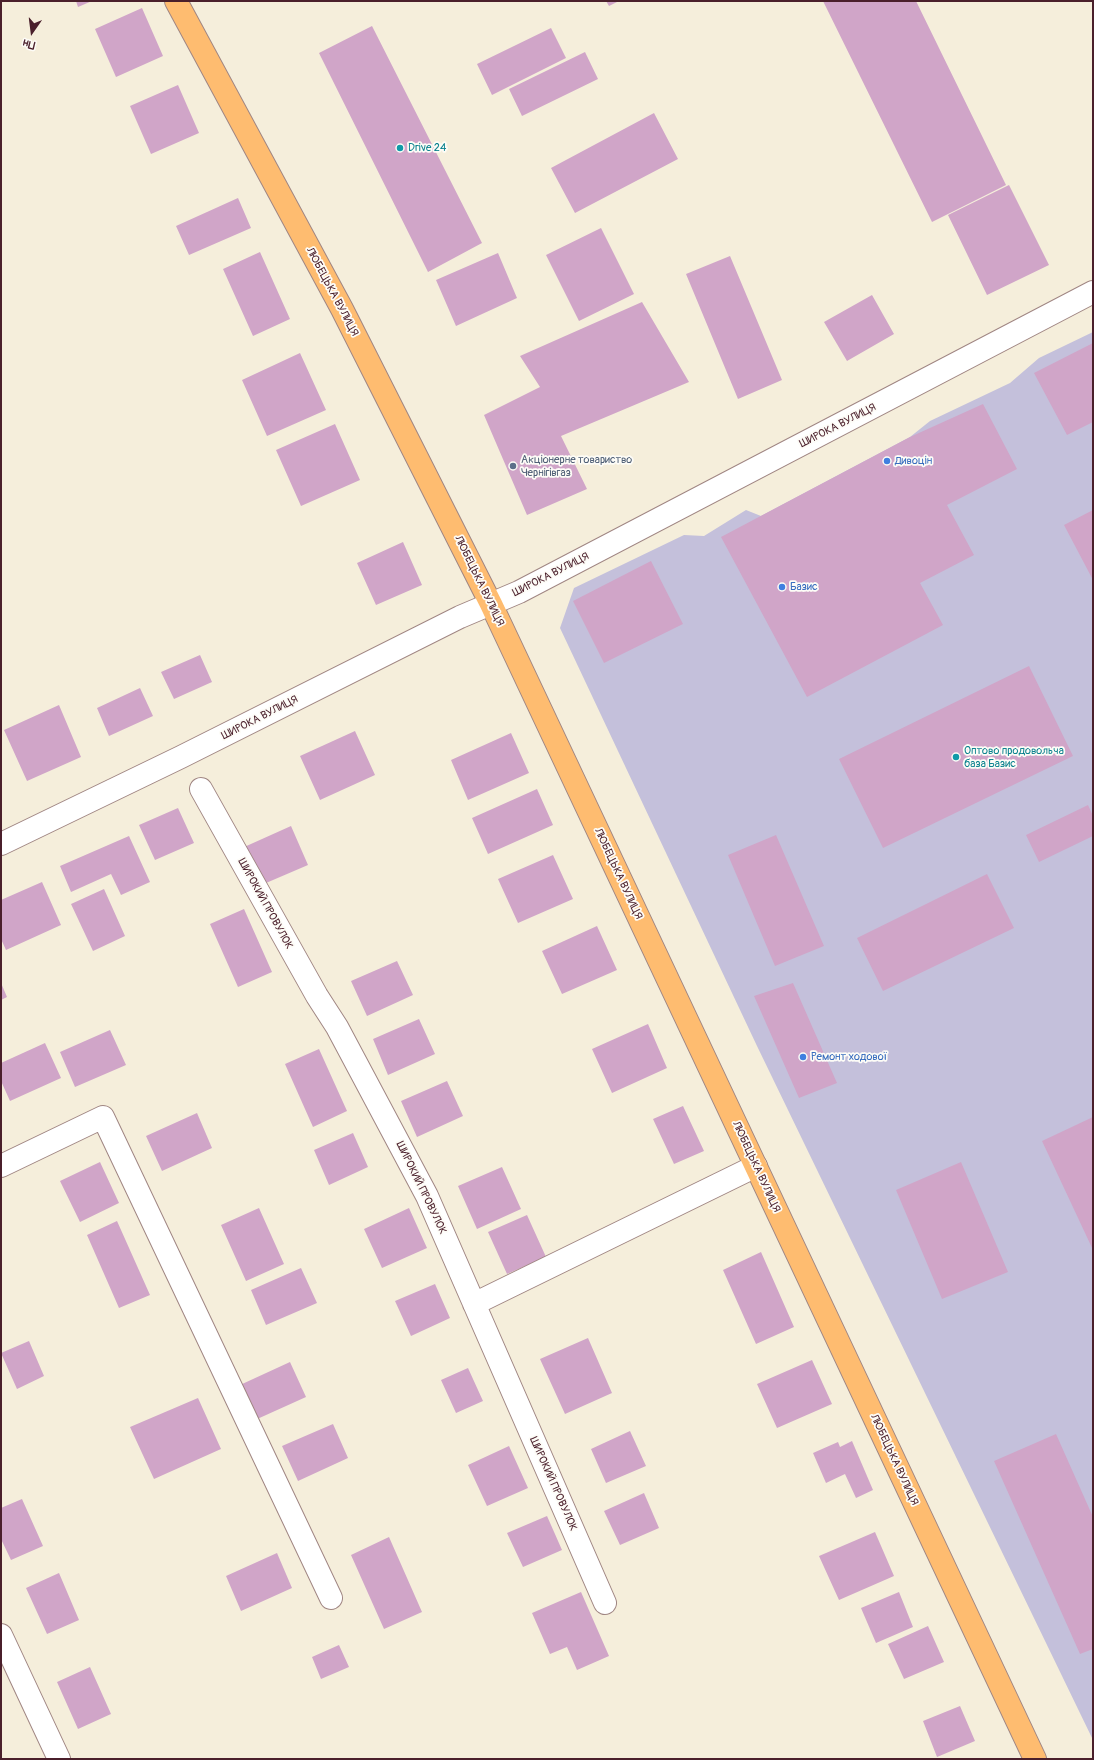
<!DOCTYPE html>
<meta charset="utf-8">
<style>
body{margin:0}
#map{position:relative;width:1094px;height:1760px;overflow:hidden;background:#f5eedb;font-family:Pangolin,sans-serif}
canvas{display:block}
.frame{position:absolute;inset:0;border:2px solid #4a1f2b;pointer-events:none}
.north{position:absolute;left:12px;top:12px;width:40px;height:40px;-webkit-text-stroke:3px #fdfcf7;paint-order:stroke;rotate:194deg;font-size:11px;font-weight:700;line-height:16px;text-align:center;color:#4a1f2b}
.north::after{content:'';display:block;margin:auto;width:14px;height:18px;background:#4a1f2b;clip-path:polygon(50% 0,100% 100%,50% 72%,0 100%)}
</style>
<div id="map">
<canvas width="1094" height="1760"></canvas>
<div class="frame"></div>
<div class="north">Пн</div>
</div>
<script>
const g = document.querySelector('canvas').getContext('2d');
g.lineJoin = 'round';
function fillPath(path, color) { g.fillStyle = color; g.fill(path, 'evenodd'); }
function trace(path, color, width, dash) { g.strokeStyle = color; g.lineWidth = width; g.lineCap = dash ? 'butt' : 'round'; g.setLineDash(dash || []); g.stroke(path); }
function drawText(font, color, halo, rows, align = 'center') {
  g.font = font + ' Pangolin,sans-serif'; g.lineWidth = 3.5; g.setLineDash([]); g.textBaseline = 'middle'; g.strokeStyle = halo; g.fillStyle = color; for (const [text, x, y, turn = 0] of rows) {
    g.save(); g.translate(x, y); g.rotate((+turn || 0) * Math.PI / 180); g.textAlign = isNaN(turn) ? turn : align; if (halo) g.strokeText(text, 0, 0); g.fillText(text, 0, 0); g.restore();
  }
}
const industrial = new Path2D(`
 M1093 332V1740L757 1046 560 628 574 588 684 535 704 536 746 510 761 516 910 437 930 421 1010 383 1039 358Z`);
const building = new Path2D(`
 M76 1H92L78 7Z
 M606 1H619L609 6Z
 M823 1H916L1006 185 932 222Z
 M142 8 163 56 116 77 95 29Z
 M372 26 482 243 428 272 319 53Z
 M551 28 566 58 492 95 477 64Z
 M585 52 598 79 522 116 509 89Z
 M178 85 199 133 151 154 130 106Z
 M654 113 678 159 575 213 551 168Z
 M1009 185 1049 265 987 295 948 215Z
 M238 198 251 228 189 255 176 226Z
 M601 228 634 294 579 321 546 255Z
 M260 252 290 319 253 336 223 269Z
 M498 253 517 298 456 326 436 280Z
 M730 256 782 380 738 399 686 274Z
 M872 295 894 334 847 361 824 322Z
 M642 302 689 382 561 436 587 489 527 515 484 415 540 387 520 356Z
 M1093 343V422L1067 435 1034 373Z
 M300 353 326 410 267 436 242 380Z
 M983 404 1017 469 947 505 974 555 920 583 943 625 807 697 721 537 910 437Z
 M335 424 360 480 301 506 276 450Z
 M1093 510V580L1064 525Z
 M403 542 422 585 376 605 357 563Z
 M651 561 683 624 604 663 573 601Z
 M200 655 212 682 174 699 161 672Z
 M1029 666 1073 756 883 848 839 759Z
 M140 688 153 716 109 736 97 708Z
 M59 705 81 757 27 781 4 730Z
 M355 731 375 775 320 800 300 756Z
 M511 733 529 773 468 800 451 760Z
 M537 789 553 825 488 854 472 818Z
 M1088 805 1093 816V836L1039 862 1026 835Z
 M178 808 194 843 155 860 139 825Z
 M291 826 308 865 259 886 242 848Z
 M776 835 824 946 775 966 728 855Z
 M129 836 150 882 121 895 111 874 71 892 60 866Z
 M553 855 573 899 518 923 498 879Z
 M987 874 1014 928 883 991 857 938Z
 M42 882 61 925 6 950 1 939V900Z
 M104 889 125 936 93 951 71 904Z
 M244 909 272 972 238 987 210 924Z
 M597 926 617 970 562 994 542 951Z
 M397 961 413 995 367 1016 351 981Z
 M1 983 7 997 1 1000Z
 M793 983 837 1083 799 1098 754 996Z
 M419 1019 435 1054 388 1075 373 1039Z
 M648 1024 667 1068 612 1093 592 1049Z
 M110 1030 126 1065 75 1087 60 1052Z
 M45 1043 61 1078 10 1101 1 1081V1063Z
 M319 1049 347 1111 313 1127 285 1064Z
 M447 1081 463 1116 417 1137 401 1101Z
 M683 1106 704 1151 674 1164 653 1119Z
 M197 1113 212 1148 162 1171 146 1136Z
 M1093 1117V1250L1042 1141Z
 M353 1133 368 1167 329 1185 314 1150Z
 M100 1162 119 1203 80 1222 60 1181Z
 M961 1162 1008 1272 942 1299 896 1190Z
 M502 1167 521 1209 477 1229 458 1186Z
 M259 1208 284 1264 246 1281 221 1225Z
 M409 1208 427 1248 382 1268 364 1229Z
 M527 1215 546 1257 507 1274 488 1232Z
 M117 1221 150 1295 119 1308 87 1235Z
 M761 1252 794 1327 756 1344 723 1270Z
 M301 1268 317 1303 266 1325 251 1290Z
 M435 1284 450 1318 411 1336 395 1301Z
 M588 1338 612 1393 565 1414 540 1359Z
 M29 1341 44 1376 17 1389 1 1353Z
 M812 1360 832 1404 777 1428 757 1384Z
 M290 1362 306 1397 255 1420 240 1385Z
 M468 1368 483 1401 456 1413 441 1380Z
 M198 1398 221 1449 154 1479 130 1427Z
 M333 1424 348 1458 298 1481 282 1446Z
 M630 1431 646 1466 606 1483 591 1449Z
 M1056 1434 1093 1517V1649L1080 1654 994 1461Z
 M852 1441 873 1490 856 1498 845 1474 826 1483 813 1453 838 1442 840 1447Z
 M509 1446 528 1488 487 1506 468 1465Z
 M644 1493 659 1528 620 1545 604 1511Z
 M22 1499 43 1546 11 1560 1 1539V1508Z
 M547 1516 562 1550 523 1567 507 1533Z
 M875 1532 894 1576 839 1600 819 1556Z
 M389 1537 422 1612 384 1629 351 1555Z
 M277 1553 292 1588 241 1611 226 1576Z
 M59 1573 79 1620 47 1634 26 1588Z
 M581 1592 609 1656 577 1670 567 1647 550 1654 532 1613Z
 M899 1592 913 1627 876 1643 861 1608Z
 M928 1626 944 1662 904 1679 888 1644Z
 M339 1645 349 1667 321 1679 312 1657Z
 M90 1667 111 1714 78 1729 57 1682Z
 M960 1706 975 1741 937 1757 923 1721Z`);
const minor = new Path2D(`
 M201 789 317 996 337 1027 427 1196 605 1603
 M1 844 181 757 460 617 519 592 1093 292
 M1 1166 103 1117 331 1598
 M474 1304 756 1166
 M1 1635 59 1759`);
const major = new Path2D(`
 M176 1 342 309 491 604 1035 1759`);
const markers = [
 [400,148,4,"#0f9aa8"],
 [887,461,4,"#3f7fe0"],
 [513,466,4,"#5c6f8a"],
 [782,587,4,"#3f7fe0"],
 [956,757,4,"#0f9aa8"],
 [803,1057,4,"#3f7fe0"]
];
const cultureNames = [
 ["Drive 24",408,148],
 ["Оптово продовольча",964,751],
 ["база Базис",964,764]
];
const streetNames = [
 ["ЛЮБЕЦЬКА ВУЛИЦЯ",332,292,62],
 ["ШИРОКА ВУЛИЦЯ",838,426,-27],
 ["ШИРОКА ВУЛИЦЯ",551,575,-27],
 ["ЛЮБЕЦЬКА ВУЛИЦЯ",479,581,64],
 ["ШИРОКА ВУЛИЦЯ",260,718,-27],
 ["ЛЮБЕЦЬКА ВУЛИЦЯ",618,874,65],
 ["ШИРОКИЙ ПРОВУЛОК",265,904,61],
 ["ЛЮБЕЦЬКА ВУЛИЦЯ",756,1167,65],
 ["ШИРОКИЙ ПРОВУЛОК",421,1188,64],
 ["ЛЮБЕЦЬКА ВУЛИЦЯ",894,1460,65],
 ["ШИРОКИЙ ПРОВУЛОК",553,1484,66]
];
const serviceNames = [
 ["Акціонерне товариство",521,460],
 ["Чернігівгаз",521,473]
];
const shopNames = [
 ["Дивоцін",895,461],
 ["Базис",790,587],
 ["Ремонт ходової",811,1057]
];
fillPath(industrial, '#c4c0db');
fillPath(building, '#d0a5c8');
trace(minor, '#a08683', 24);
trace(major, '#a08683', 24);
trace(minor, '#fff', 22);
trace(major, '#febc70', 22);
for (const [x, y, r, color] of markers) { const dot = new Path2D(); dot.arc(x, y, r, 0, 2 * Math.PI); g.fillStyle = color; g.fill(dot); trace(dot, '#fdfcf7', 1.5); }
drawText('11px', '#0d838f', '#fdfcf7', cultureNames, 'left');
drawText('11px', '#4a1f2b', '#fdfcf7', streetNames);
drawText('11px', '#4e5e75', '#fdfcf7', serviceNames, 'left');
drawText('11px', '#366cbe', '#fdfcf7', shopNames, 'left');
</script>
